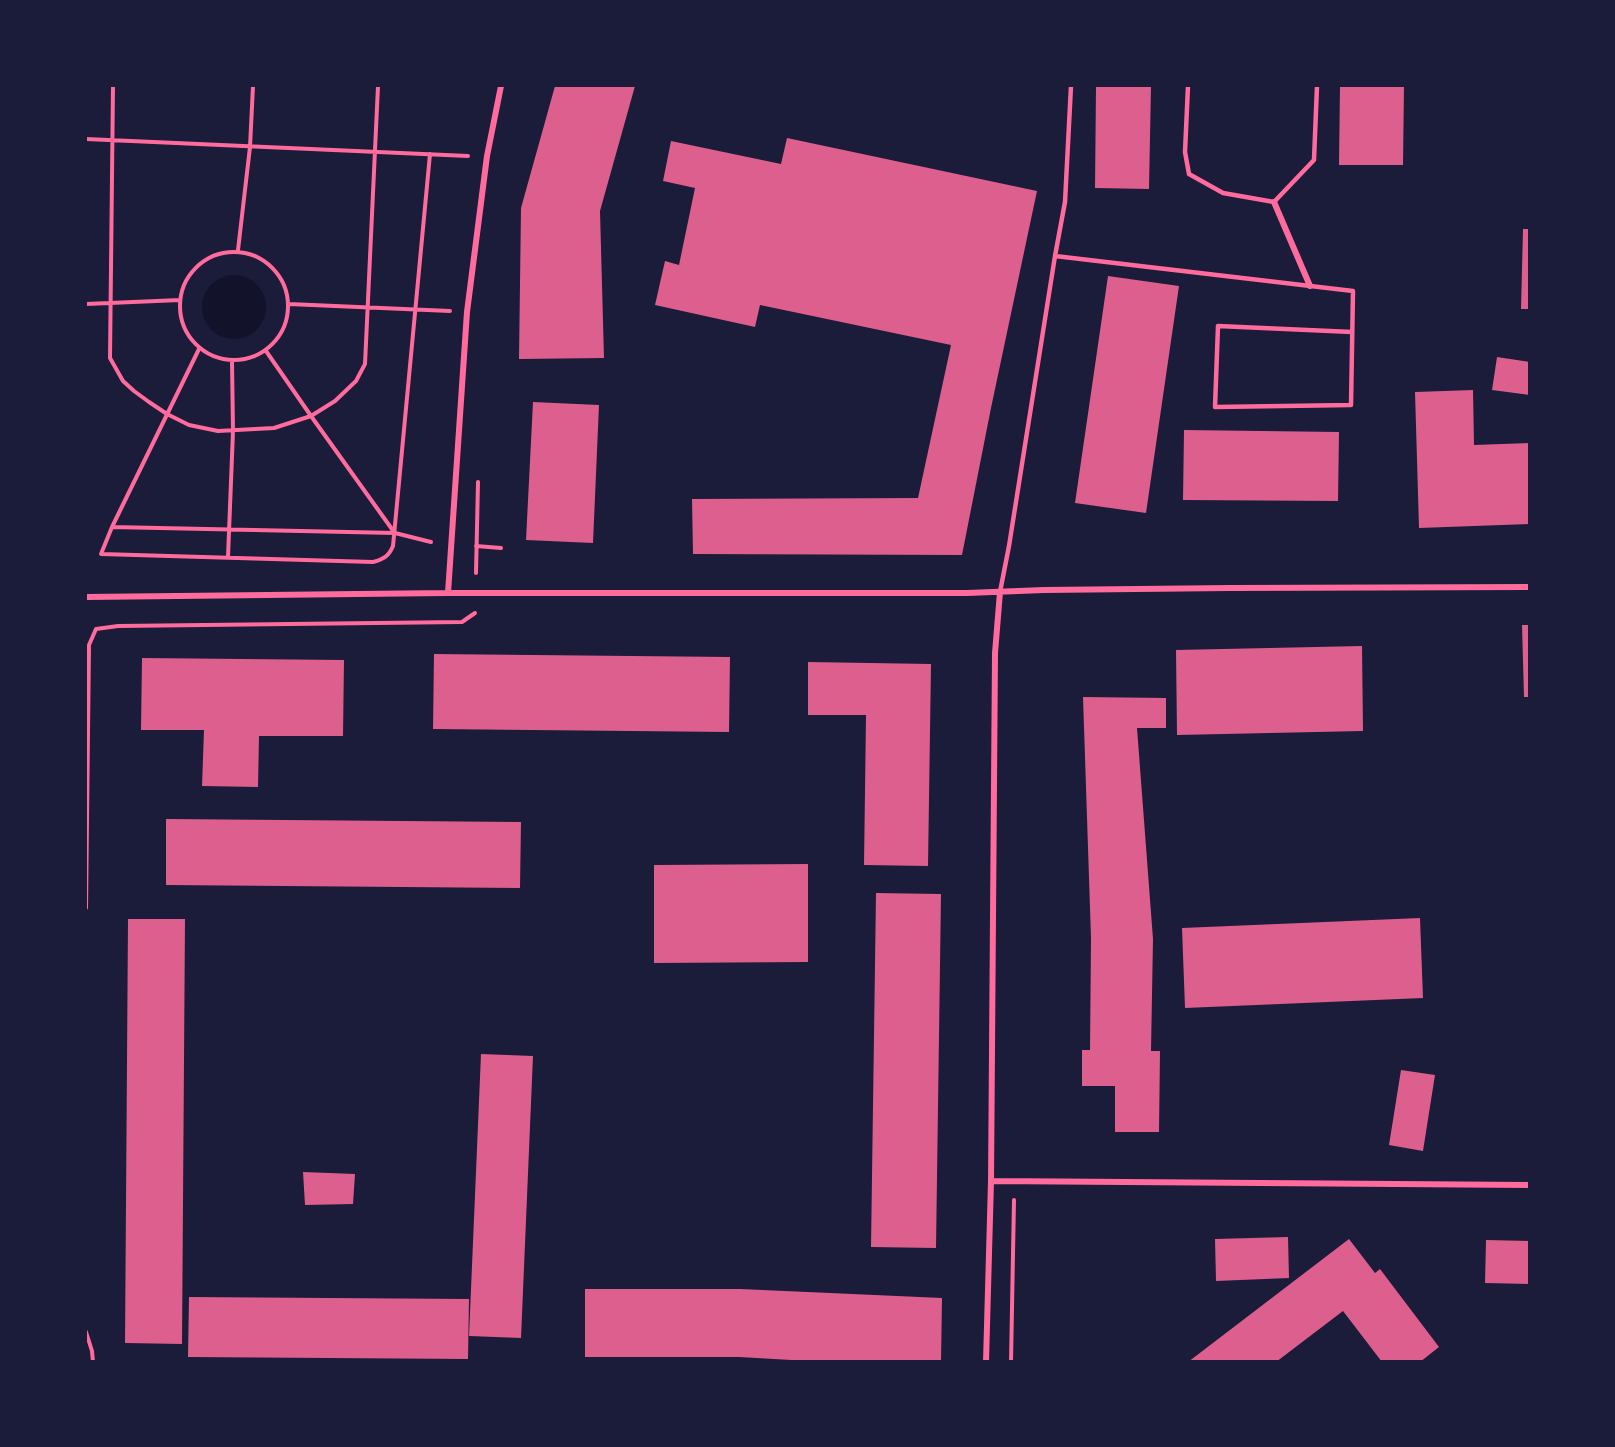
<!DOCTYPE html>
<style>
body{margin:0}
#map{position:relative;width:1615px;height:1447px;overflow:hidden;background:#1b1b3a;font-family:"Source Sans 3",sans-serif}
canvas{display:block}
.frame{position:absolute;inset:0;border:87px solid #1b1b3a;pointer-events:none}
</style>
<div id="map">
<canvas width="1615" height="1447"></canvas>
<div class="frame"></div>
</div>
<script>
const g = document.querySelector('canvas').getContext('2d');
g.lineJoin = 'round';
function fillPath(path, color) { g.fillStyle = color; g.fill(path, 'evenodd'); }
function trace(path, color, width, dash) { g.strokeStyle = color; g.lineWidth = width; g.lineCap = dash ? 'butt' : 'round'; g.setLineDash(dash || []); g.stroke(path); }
const water = new Path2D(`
 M202 307a32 32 0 1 1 64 0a32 32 0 1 1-64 0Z`);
const building = new Path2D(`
 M555 86H635L600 211 604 358 519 359 521 208Z
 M1096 86H1151L1149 189 1095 188Z
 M1340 86H1404L1403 165H1339Z
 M787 138 1037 191 991 408 962 555 693 554 692 499 918 498 951 345 760 305 755 327 655 305 665 261 679 265 695 188 663 181 671 141 781 164Z
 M1523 229H1530V309H1521Z
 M1108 276 1179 286 1146 513 1075 503Z
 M1497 357 1530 362V395L1492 390Z
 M1473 390 1474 445 1530 443V524L1419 528 1415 392Z
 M533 402 599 405 593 543 526 540Z
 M1184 430 1339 432 1338 501 1183 500Z
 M1522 625H1530V697H1524Z
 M1362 646 1363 731 1177 735 1176 650Z
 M434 654 730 657 729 732 433 729Z
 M142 658 344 660 343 736H259L258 787 202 786 204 730H141Z
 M808 662 931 664 928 866 864 865 866 715H808Z
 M1083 697 1166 698V728H1137L1153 939 1151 1051H1160L1159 1132H1115V1086H1082V1050H1090L1091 938Z
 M166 819 521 822 520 888 166 885Z
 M808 864V962L654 963V865Z
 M876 893 941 894 936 1248 871 1247Z
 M1420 918 1423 998 1185 1008 1182 928Z
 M128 919H185L182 1344 125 1343Z
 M481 1054 533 1056 521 1338 469 1336Z
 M1401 1070 1435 1075 1423 1151 1389 1145Z
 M303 1172 355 1174 353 1204 305 1205Z
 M1288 1237 1289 1278 1216 1281 1215 1239Z
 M1349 1239 1375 1273 1380 1269 1439 1347 1420 1362H1382L1343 1311 1276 1362H1188Z
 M1486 1240 1530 1241V1284L1485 1283Z
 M585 1289H740L942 1298 941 1362H826L739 1357H585Z
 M189 1297 469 1299 468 1359 188 1357Z`);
const path = new Path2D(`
 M113 86 110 358 123 381 134 391 149 402 167 414 189 425 218 431 274 428 311 416 335 401 356 381 365 364 378 86
 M86 139 468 156
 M238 250 250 147 253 86
 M180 306a54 54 0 1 1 108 0a54 54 0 1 1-108 0Z
 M86 304 180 300
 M289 304 450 311
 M199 349 112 527 101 554 373 562C384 559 389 556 393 546L430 154
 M266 351 311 416 394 532
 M112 527 395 533 431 542
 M476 546 501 548
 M228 557 233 431 232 361
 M476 573 478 482
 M86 908 89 645 96 629 118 626 462 622 475 613
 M86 1332 92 1351 93 1362
 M1011 1362 1014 1200`);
const service = new Path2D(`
 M1188 86 1185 152 1189 174 1223 193 1274 202 1314 160 1317 86
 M1055 256 1353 291 1351 405 1215 407 1218 326 1352 332
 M1000 592 1009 546 1055 256 1065 202 1071 86`);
const minor = new Path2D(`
 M1274 202 1310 286
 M448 593 467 312 487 156 501 86
 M86 597 448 593H967L1044 590 1230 588 1530 587
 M991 1181 1530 1185
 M986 1362 991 1181 995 653 1000 592`);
fillPath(water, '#12122b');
fillPath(building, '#dd5f8e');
trace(path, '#ff6b9d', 4);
trace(service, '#ff6b9d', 4.5);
trace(minor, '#ff6b9d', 6);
</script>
